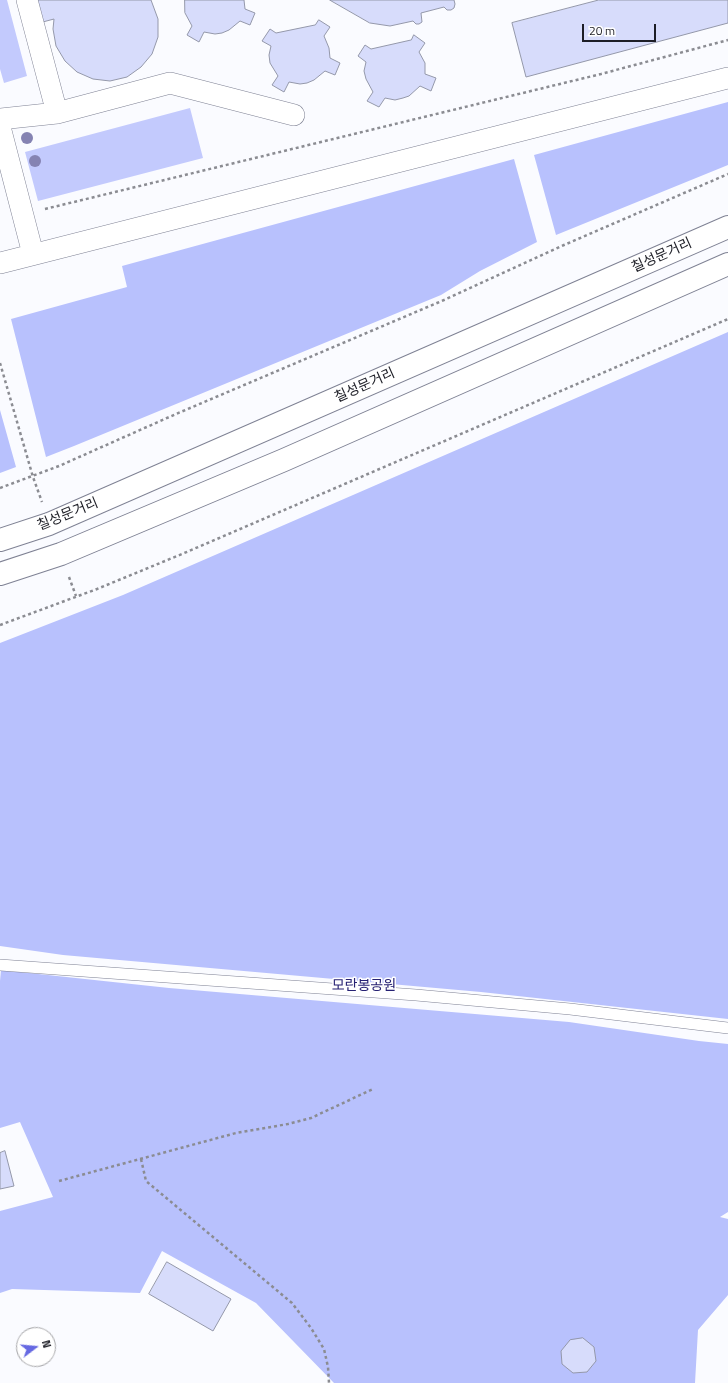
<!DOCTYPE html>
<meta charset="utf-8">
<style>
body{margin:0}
#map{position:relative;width:728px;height:1383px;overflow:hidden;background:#fafbff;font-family:"Titillium Web",sans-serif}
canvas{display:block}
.north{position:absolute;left:16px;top:1327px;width:40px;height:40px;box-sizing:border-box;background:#fff;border:1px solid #a5a5a8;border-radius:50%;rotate:74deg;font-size:11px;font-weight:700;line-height:16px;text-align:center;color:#1d1e26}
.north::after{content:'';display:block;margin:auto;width:14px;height:18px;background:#6669e2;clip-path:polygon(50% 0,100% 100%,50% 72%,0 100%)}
.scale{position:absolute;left:582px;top:24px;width:74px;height:18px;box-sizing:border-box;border:2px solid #1d1e26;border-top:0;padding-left:5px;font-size:12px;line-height:14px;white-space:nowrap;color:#1d1e26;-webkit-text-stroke:3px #fff;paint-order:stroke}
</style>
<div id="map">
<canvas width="728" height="1383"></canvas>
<div class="north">N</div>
<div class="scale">20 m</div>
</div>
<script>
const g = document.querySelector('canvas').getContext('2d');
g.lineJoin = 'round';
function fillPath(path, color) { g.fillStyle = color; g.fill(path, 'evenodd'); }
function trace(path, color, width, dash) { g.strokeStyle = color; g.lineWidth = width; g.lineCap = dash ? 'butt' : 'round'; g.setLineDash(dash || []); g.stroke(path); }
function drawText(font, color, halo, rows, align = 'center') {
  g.font = font + ' "Titillium Web","Noto Sans KR",sans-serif'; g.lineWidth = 3; g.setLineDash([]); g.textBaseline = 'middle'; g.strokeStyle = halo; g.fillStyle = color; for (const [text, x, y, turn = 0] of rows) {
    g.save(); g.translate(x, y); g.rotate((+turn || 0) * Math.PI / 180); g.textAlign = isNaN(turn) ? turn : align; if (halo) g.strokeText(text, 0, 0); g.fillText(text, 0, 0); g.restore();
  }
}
const green = new Path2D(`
 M0 0H7L27 76 4 83 0 69Z
 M190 108 203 158 38 201 25 152Z`);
const forest = new Path2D(`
 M728 102V165L556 235 534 155Z
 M514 159 537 242 480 271 441 295 74 446 46 457 11 319 127 287 122 266Z
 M728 332V1019L481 992 63 955 0 946V643L123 595Z
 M0 410 16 467 0 473Z
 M1 970 169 988 569 1022 699 1041 728 1044V1212L720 1217 728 1219V1295L698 1330 695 1383H334L256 1303 162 1251 140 1293 12 1289 0 1293V1211L53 1197 20 1122 0 1128V981Z`);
const building = new Path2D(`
 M33 0H151L158 19V37L152 54 141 67 127 77 110 81 93 79 77 72 65 61 56 46 53 29 54 19 39 23Z
 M185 0H244L245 9 255 13 250 25 240 21 229 30 222 33 215 34 204 32 199 42 187 35 192 26 185 13Z
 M330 0H454L455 4 454 8 451 10H447L444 7 421 13 422 22 419 24H416L413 21 390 26 370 23Z
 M599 0H728V23L526 77 512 23Z
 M319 20 330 27 324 36 329 48 330 58 340 63 335 75 325 71 314 80 307 83 300 84 289 82 284 92 272 85 278 76 270 63 269 55 271 46 262 41 270 29 276 33 315 25Z
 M414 35 425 43 419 52 425 63V74L436 78 431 91 420 86 409 96 403 98 395 100 385 98 379 107 367 101 373 92 366 79 364 71 366 62 358 56 365 45 371 49 411 40Z
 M5 1151 14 1186 0 1189V1153Z
 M167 1262 231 1299 213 1331 149 1294Z
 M583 1338 594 1347 596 1361 587 1372 573 1373 562 1364 561 1351 570 1340Z`);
const path = new Path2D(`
 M45 209 601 74 728 40
 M0 363 33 477 42 502
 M0 488 59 466 176 414 444 300 564 245 728 174
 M69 577 76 596
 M0 625 97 589 182 554 728 319
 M141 1159 146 1181 292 1303 311 1328 324 1349 328 1367 329 1383
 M59 1181 236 1133 288 1124 311 1118 373 1089`);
const lane = new Path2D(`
 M0 965 416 995 570 1009 728 1028`);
const street = new Path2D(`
 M27 0 57 113
 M0 119 57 113 170 83 294 115
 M0 127 33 254
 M0 263 728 78`);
const primary = new Path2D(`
 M0 540 49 524 728 227
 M0 574 61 554 284 460 728 264`);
const trees = [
 [27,138],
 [35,161]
];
const streetNames = [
 ["칠성문거리",662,256,-24],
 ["칠성문거리",365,386,-24],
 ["칠성문거리",68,515,-22]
];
const parkNames = [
 ["모란봉공원",364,987]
];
fillPath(green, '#c3cafd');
fillPath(forest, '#b8c1fd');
fillPath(building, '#d7dcfb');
trace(building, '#9498aa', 1);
trace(lane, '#7f8294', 12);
trace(street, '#7f8294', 22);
trace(primary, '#7f8294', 24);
trace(path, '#8b8c92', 2.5, [3, 3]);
trace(lane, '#fff', 11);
trace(street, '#fff', 21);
trace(primary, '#fff', 22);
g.fillStyle = '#8583b2';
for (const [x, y] of trees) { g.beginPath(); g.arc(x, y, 6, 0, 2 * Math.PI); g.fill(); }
drawText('14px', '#1d1e26', '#fff', streetNames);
drawText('14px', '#262173', '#fff', parkNames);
</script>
